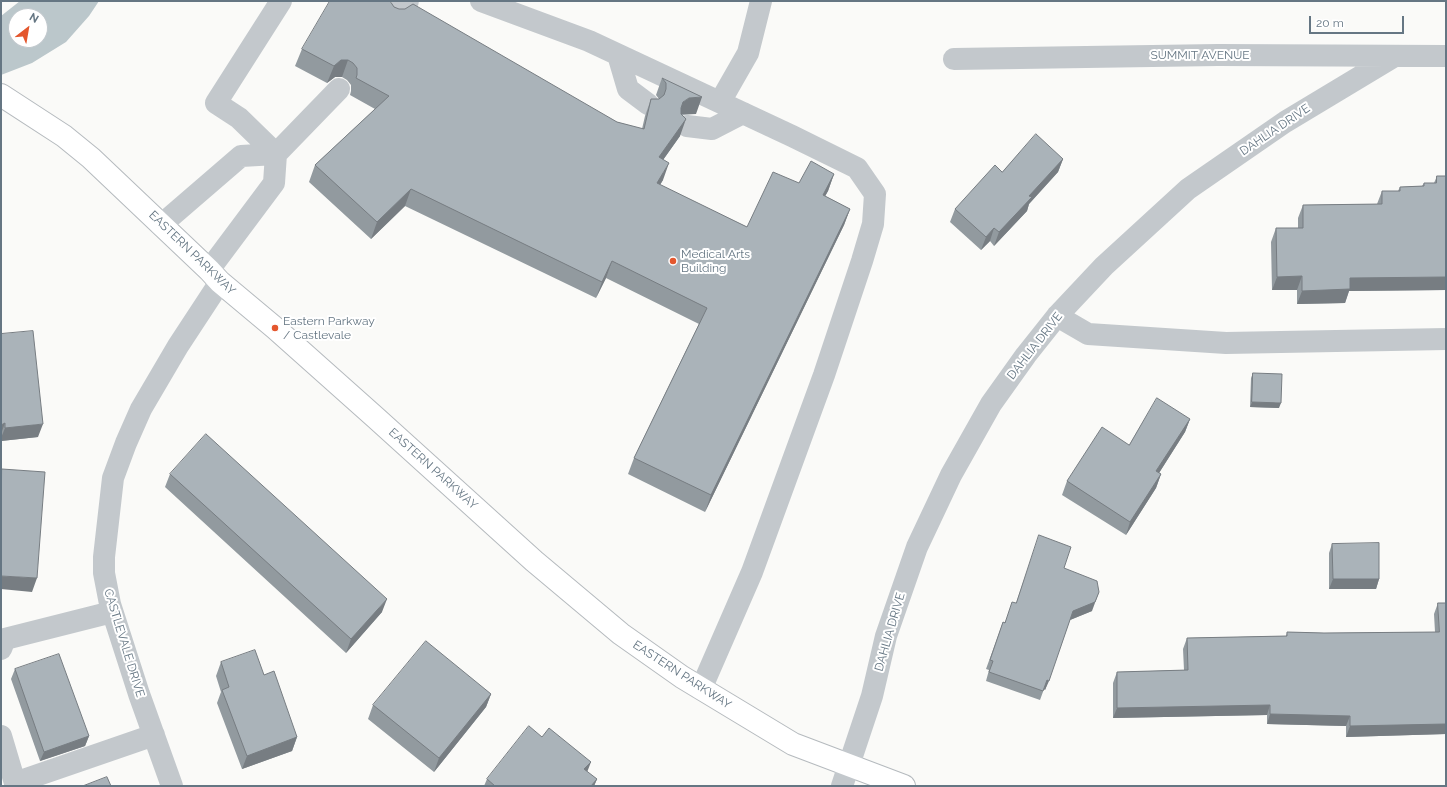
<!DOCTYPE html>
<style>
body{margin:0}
#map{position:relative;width:1447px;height:787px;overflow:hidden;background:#fafaf8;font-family:Raleway,sans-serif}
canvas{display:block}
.frame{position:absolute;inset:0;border:2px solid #657683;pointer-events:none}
.north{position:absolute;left:8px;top:8px;width:40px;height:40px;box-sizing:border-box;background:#fff;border:1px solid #c1c8cd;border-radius:50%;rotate:31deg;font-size:11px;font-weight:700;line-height:16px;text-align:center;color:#657683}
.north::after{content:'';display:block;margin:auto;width:14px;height:18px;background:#e4572e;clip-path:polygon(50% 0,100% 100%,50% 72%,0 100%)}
.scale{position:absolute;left:1309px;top:16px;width:95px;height:18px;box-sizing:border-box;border:2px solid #657683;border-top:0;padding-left:5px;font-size:12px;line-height:14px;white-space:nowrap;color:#657683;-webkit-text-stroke:3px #fff;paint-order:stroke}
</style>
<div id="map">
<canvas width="1447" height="787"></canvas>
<div class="frame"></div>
<div class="north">N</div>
<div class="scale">20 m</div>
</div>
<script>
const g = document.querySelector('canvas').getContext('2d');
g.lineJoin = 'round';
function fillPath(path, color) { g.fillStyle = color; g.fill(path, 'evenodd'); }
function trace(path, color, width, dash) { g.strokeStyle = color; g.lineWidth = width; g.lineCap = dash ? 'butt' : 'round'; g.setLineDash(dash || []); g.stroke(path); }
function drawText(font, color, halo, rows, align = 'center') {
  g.font = font + ' Raleway,sans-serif'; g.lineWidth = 4; g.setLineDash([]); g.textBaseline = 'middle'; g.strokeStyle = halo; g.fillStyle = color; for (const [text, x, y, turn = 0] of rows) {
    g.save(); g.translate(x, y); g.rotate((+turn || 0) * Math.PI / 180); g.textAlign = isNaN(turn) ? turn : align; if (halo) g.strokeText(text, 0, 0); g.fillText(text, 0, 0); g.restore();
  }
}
const water = new Path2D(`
 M20 1H99L89 16 66 42 32 63 1 75V16ZM16 16H40V40H16Z`);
const minor = new Path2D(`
 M481 1 589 41 792 136 857 168 875 194 873 224 862 261 824 375 752 572 701 689
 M396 14 408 1
 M618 55 628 89 648 104
 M954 59 1218 55 1446 56
 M720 102 748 53 761 1
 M687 126 712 129 743 113
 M276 154 239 118 216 103 281 1
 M161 225 241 156 276 154
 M209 270 274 183 276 154 339 89
 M1057 316 1088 334 1226 343 1446 339
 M1 649 5 639 112 612
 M1 736 15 783 154 735
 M172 786 139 694 110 604 104 573V557L113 478 126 443 141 409 178 346 220 282
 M842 786 872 696 886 636 917 547 951 475 991 404 1026 355 1057 316 1104 266 1188 189 1285 122 1393 57`);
const major = new Path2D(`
 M1 95 64 136 91 158 209 270 220 282 275 328 376 418 534 561 621 634 682 677 793 744 904 786`);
const wall = new Path2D(`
 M394 7 617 122 642 129 645 116 651 99H659L656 95 662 78 696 114 682 115 680 136 663 160V180L660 185 747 227 799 183 834 174 828 191 825 196 850 209 844 225 705 512 628 474 634 458 699 324 606 278 596 298 405 206 371 239 309 182 315 165 375 109 350 95 351 91V85L347 80 342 77H335L327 83 295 66 302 49Z
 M1063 159 1058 172 1029 204 1027 211 994 246 990 241 981 250 950 222 955 209 1002 172Z
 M1437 176H1446V290L1349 291 1345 303 1297 304V290H1272L1271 242 1276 228H1298V218L1303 205 1377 204 1382 191H1398L1400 187 1422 186 1424 183H1434Z
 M1 334 38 437 1 441Z
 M1253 373 1279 408 1250 407 1251 378Z
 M1190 419 1185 432 1159 473 1161 474 1156 488 1126 535 1062 495 1067 481 1129 445Z
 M170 474 382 612 346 653 165 487Z
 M1332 544 1379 579 1376 589H1329V553Z
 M1064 568 1092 611 1070 620 1045 690 1044 689 1040 700 986 681 989 670 986 669 1003 622H1005L1016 603Z
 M1438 603 1446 734 1346 737V726L1267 724V715L1113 718V683L1117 672 1184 670 1183 649 1187 638 1286 636 1287 632 1324 633 1435 632 1434 614Z
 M221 662 264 675 297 737 292 751 242 769 217 703 221 692 216 676Z
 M15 669 89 736 85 746 40 761 11 679Z
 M491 694 486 707 434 772 368 719 373 705Z
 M587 772 597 779 594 786H484L487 779Z`);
const shadedWall = new Path2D(`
 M341 60H348L342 77H335L327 83 334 66Z
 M702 97 696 114H682L677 119 683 102 689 98Z
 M686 119 680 136 653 174 659 157Z
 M1063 159 1058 172 1029 204 1027 211 994 246 999 232 1029 196Z
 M669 163 663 180 650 200 657 183Z
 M834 174 828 191 817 211 823 195Z
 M411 189 405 206 371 239 377 222Z
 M850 209 844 225 705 512 711 495Z
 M994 228 990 241 981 250 986 237Z
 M612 261 606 278 596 298 602 282Z
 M1302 276 1297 290H1272L1277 277Z
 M1446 277V290L1349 291 1345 303 1297 304 1302 291 1350 278Z
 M1252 402 1281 403 1279 408 1250 407Z
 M1190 419 1185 432 1152 484 1156 471Z
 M5 423 1 434V425Z
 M43 424 38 437 1 441V438L5 428Z
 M1161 474 1156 488 1126 535 1130 522Z
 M1 576 37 578 32 592 1 589Z
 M1333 579H1379L1376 589H1329Z
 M1099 592 1092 611 1070 620 1073 611Z
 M387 599 382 612 346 653 351 639Z
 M1047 680 1049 681 1045 690 1044 689Z
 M491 694 486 707 434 772 439 758Z
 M1270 705 1267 715 1113 718 1117 708Z
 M1270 714 1350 716 1346 726 1267 724Z
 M1446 723V734L1346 737 1350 726Z
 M89 736 85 746 40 761 44 752Z
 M297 737 292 751 242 769 247 756Z
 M591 762 586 775 584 769Z
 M597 779 594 786H591Z`);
const building = new Path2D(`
 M330 1H390L394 7 399 9H405L413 4 617 122 644 129 651 99H659L664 95 666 89V83L662 78 702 97 689 98 683 102 681 108V114L686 119 659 157 669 163 657 183 747 227 773 172 799 183 811 161 834 174 823 195 850 209 711 495 634 458 707 308 612 261 602 282 411 189 377 222 315 165 389 96 356 78 357 75V68L353 63 348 60H341L334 66 302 49Z
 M1036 134 1063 159 1029 196 1032 197 999 232 994 228 986 237 955 209 995 165 1002 172Z
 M1437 176H1446V277L1350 278V289L1302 291V276L1277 277 1276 228H1303V205L1382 204V191H1400V187L1424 186V183H1436Z
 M33 331 43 424 5 428V423L1 425V334Z
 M1253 373 1282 374 1281 403 1252 402Z
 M1157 398 1190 419 1156 471 1161 474 1130 522 1067 481 1102 427 1129 445Z
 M206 434 387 599 351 639 170 474Z
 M2 469 45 472 37 578 1 576Z
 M1039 535 1071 547 1064 568 1097 581 1099 592 1095 602 1073 611 1049 681 1047 680 1043 691 989 672 993 661 990 660 1003 622 1005 623 1012 602 1016 603Z
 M1379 543V579H1333L1332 544Z
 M1438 603H1446V724L1350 726V716L1270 714V705L1117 708V672L1188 670 1187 638 1287 636V632L1324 633 1439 632Z
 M426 641 491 694 439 758 373 705Z
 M255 650 264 675 274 671 297 737 247 756 222 690 229 687 221 662Z
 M59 654 89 736 44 752 15 669Z
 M529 726 542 737 549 728 591 762 584 769 597 779 591 786H495L487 779Z
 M107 777 111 786H83Z`);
const markers = [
 [673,261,4,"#e4572e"],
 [275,328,4,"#e4572e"]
];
const streetNames = [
 ["SUMMIT AVENUE",1200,55],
 ["DAHLIA DRIVE",1275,130,-34],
 ["EASTERN PARKWAY",192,253,44],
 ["DAHLIA DRIVE",1035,346,-52],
 ["EASTERN PARKWAY",433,469,42],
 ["DAHLIA DRIVE",890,632,-74],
 ["CASTLEVALE DRIVE",124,643,73],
 ["EASTERN PARKWAY",682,675,33]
];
const poiNames = [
 ["Medical Arts",681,254],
 ["Building",681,268],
 ["Eastern Parkway",283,321],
 ["/ Castlevale",283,335]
];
fillPath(water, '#bbc7cb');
trace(major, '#b5babe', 24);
trace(minor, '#c3c8cc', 22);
trace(major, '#fff', 22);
fillPath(wall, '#929a9f');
fillPath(shadedWall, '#777d82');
fillPath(building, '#aab3b9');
trace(building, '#777d82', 1);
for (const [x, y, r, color] of markers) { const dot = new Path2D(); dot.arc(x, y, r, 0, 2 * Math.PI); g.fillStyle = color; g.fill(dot); trace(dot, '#fff', 1.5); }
drawText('12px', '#657683', '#fff', streetNames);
drawText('12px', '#657683', '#fff', poiNames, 'left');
</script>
